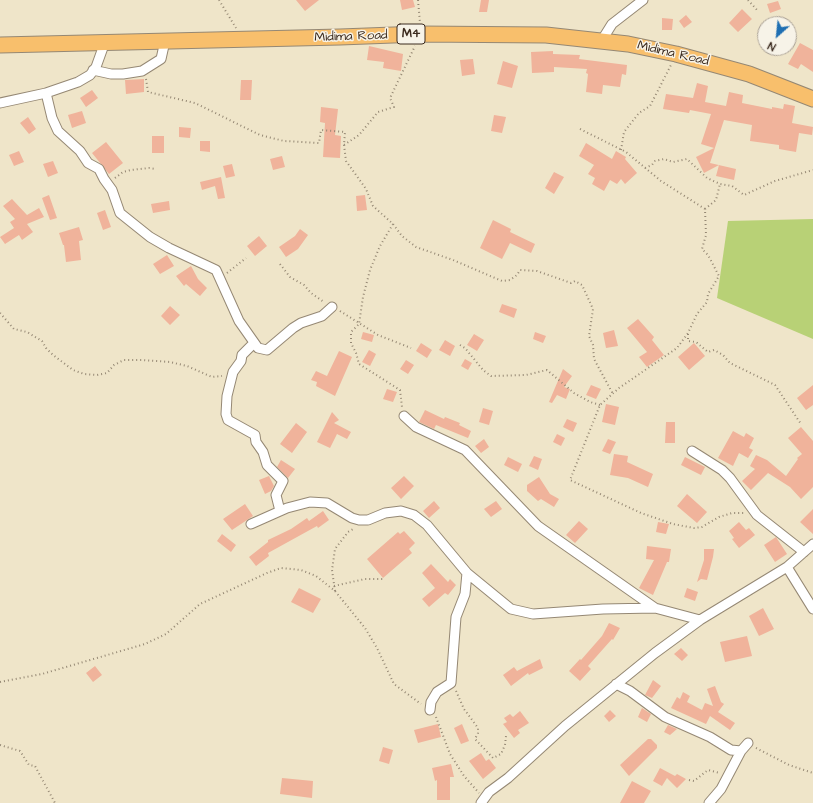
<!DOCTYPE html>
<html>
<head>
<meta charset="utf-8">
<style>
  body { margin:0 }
  #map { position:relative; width:813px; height:803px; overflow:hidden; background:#efe5c9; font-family:"Architects Daughter",sans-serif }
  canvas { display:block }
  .north { position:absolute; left:757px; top:16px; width:40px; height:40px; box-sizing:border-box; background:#f7f3e8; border:1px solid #aca397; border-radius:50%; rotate:207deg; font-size:11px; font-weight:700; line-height:16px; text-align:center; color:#3b2a1e }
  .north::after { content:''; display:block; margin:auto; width:14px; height:18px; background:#1f6fb2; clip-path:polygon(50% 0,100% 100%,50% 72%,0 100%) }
</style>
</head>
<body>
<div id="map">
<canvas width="813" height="803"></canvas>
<div class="north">N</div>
</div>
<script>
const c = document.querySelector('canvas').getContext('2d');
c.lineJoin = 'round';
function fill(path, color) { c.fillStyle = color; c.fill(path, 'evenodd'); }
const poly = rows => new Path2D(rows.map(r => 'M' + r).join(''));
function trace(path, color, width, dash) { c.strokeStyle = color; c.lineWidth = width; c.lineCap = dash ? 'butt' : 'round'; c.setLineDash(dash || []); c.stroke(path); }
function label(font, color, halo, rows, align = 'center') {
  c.font = font + ' "Architects Daughter",sans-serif'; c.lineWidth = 3; c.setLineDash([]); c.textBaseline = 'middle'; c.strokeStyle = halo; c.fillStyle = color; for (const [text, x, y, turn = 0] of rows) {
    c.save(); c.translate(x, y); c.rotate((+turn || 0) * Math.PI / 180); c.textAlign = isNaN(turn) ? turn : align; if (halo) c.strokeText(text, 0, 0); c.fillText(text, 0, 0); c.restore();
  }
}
fill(poly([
  [813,219,813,339,717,298,728,221]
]), '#b8d176');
fill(poly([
  [296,0,319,0,305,11],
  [400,0,413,0,415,7,402,10],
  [481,0,489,0,487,12,479,12],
  [778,1,781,9,770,13,767,4],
  [742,9,752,19,738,32,729,23],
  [686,15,692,22,684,28,679,21],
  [662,18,673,19,672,30,662,30],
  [800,43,813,50,813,72,801,64,798,69,788,64],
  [369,46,403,54,401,71,383,68,384,62,367,60],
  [553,51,553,54,580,55,579,59,627,65,626,75,622,74,620,87,603,85,602,94,586,92,588,74,586,73,587,69,554,67,554,72,532,73,531,52],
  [473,59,475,74,462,76,460,60],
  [503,61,518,66,512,88,497,84],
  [144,79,144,92,126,94,125,80],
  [241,80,252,80,251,100,240,100],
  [697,83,708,86,705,102,726,106,729,92,743,95,742,103,772,109,772,107,783,109,784,104,795,106,792,123,813,127,812,135,799,133,796,152,779,149,779,145,750,141,752,125,724,120,710,163,736,169,734,180,716,176,719,165,704,173,696,157,714,148,701,144,711,114,690,110,689,113,663,109,666,94,693,98],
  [92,90,98,98,86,107,80,98],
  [321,107,338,109,335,135,341,136,340,158,323,157,325,123,320,122],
  [82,111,86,123,72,128,68,115],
  [494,115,506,117,502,133,491,131],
  [28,117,36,129,29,134,20,123],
  [179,127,191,128,190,138,179,137],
  [152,136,164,136,164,153,152,153],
  [200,141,210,141,210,152,200,151],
  [106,142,123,163,109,174,92,153],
  [586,143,612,159,616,151,626,157,625,159,637,173,625,184,621,179,617,184,610,180,604,191,592,184,595,178,588,174,594,165,579,156],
  [19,151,24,162,14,166,9,155],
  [282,156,285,167,273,170,270,159],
  [53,161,58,173,48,177,43,164],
  [232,164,235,176,226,178,223,166],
  [554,172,564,177,554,194,545,188],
  [221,177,225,198,218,199,215,186,202,190,200,182],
  [49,195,57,218,50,220,42,198],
  [365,195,367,210,357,211,356,196],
  [12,199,27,215,39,208,44,217,27,224,33,232,22,240,19,235,5,244,0,237,14,228,10,222,15,219,3,206],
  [169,201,170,210,153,213,151,204],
  [105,210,111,227,103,230,97,213],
  [493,220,511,229,510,232,535,244,531,253,510,243,502,259,480,248],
  [79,227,83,240,79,241,81,260,66,262,64,245,63,245,59,233],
  [300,229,308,235,298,249,286,257,279,247,295,236],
  [259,236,267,246,255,256,247,246],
  [167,255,174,266,160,274,153,264],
  [191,266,198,279,207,288,200,296,186,284,184,286,176,276],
  [502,304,517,309,514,318,499,312],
  [170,306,180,315,170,325,161,316],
  [638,319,654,337,652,340,664,355,647,367,639,357,647,352,627,328],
  [614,330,618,346,606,348,603,333],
  [363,332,374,335,372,342,361,339],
  [535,332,546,336,543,343,533,339],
  [474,334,484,340,477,351,467,345],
  [445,340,455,346,450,356,439,350],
  [421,343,432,350,427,358,416,351],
  [694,343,705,356,689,370,678,357],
  [369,350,376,354,370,366,362,362],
  [339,351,352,357,335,396,316,386,317,382,311,380,316,371,327,376],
  [465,359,472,363,468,370,461,366],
  [406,360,414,365,408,374,400,369],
  [563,369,572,376,564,387,570,389,566,399,557,395,552,403,549,402],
  [591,385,601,389,596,399,586,395],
  [813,385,813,405,806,410,797,398],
  [387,389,397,392,393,402,383,399],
  [606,404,619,407,615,425,602,422],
  [483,408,493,411,489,425,479,422],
  [425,410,444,419,445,417,460,423,459,425,471,431,468,438,436,425,434,429,419,422],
  [332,412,339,420,334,423,351,432,347,439,337,434,330,448,317,442],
  [567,419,577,423,573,432,563,427],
  [666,422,675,422,675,443,665,443],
  [296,423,307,432,292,453,280,444],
  [801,427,813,441,813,487,801,499,790,487,768,473,751,490,742,481,755,469,750,466,756,455,767,460,786,476,798,459,797,458,802,454,788,438],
  [733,431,744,437,746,433,754,438,749,448,753,450,748,458,739,453,733,466,718,458],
  [557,434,565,438,561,446,553,442],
  [484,439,489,447,481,453,475,446],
  [608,439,616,442,610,454,602,451],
  [614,454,628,456,627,462,653,474,648,487,628,478,610,475],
  [534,456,542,459,538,470,529,466],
  [508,457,522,464,518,472,504,465],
  [685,457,705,467,701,475,681,465],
  [281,460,295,469,288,478,277,467],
  [269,476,274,486,271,491,265,494,259,480],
  [404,476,414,486,401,499,391,488],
  [539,477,550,494,559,499,554,507,541,499,538,501,527,491,527,485],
  [687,494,707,512,697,523,677,506],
  [434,501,440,508,429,518,423,511],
  [496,501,502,509,491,517,484,509],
  [245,504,253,516,232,530,223,519],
  [813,509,813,534,800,522],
  [323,511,329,520,318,528,317,526,268,553,269,556,256,566,249,557,268,542,268,540,291,529,307,518,309,521],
  [579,521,588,529,575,543,566,535],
  [658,522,669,524,666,534,656,532],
  [739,522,746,530,749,528,755,535,739,548,732,539,734,538,729,531],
  [404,531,415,543,409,549,412,553,383,578,367,559,398,532,400,534],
  [222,534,236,545,231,552,217,541],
  [776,537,787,554,775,562,764,545],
  [647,546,671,549,669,562,667,562,653,595,639,588,654,560,646,559],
  [704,549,714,549,713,557,707,580,701,579,697,582,704,560],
  [431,564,448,582,450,579,456,585,448,595,445,593,429,607,422,599,435,588,422,573],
  [299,588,321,599,313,613,291,602],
  [687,588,698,592,695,601,684,597],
  [763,608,774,629,759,636,749,616],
  [609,623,620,628,613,640,612,639,588,666,591,669,580,681,569,671,580,659,581,660,602,636],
  [747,636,752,656,725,662,720,642],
  [681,648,688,655,682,661,674,654],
  [540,659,543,668,529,675,528,673,511,686,503,675,514,667,517,671],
  [95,666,102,675,93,682,86,673],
  [653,680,661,686,652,698,645,695],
  [715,686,721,702,724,704,718,712,735,723,730,730,710,716,706,724,671,708,677,697,680,699,683,692,690,696,687,702,702,710,705,703,713,706,707,689],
  [642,708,651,714,647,722,638,717],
  [610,710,616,716,609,722,604,716],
  [520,711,529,723,518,730,520,733,514,738,503,724,507,722,504,718,510,714,513,717],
  [438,724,441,737,418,743,414,730],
  [462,724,469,741,461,744,454,728],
  [668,725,677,729,670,735,664,732],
  [648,739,651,739,657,745,657,748,629,776,620,765],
  [383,747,393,750,389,764,379,761],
  [481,753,486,761,489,759,496,768,483,779,469,761],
  [451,764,454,777,450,777,450,800,437,800,437,780,435,781,432,768],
  [660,768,675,776,677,774,686,779,677,788,667,778,662,786,653,781],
  [282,778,313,781,312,798,280,794],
  [632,781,651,791,644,803,620,803]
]), '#f0b39b');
const street = poly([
  [602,40,612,24,643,0],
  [93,70,111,74,123,74,142,71,161,59,165,41],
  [46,93,52,118,58,131,80,151,88,163,99,169,104,179,112,190,120,213,150,237,169,248,216,270,239,321,258,348,267,350,293,328,301,323,322,316,332,307],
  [0,103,46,93,78,82,90,75,96,67,105,42],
  [253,344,242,355,241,361,233,372,227,396,226,414,228,420,255,435,256,442,263,452,267,465,283,481,276,495,280,511],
  [404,416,416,427,465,450,538,526,655,608],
  [692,451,722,470,730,478,757,515,804,552],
  [251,524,287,508,310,502,327,503,352,518,359,520,368,520,385,513,401,511,414,515,427,525,467,573,511,609,533,614,603,609,655,608,700,620],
  [787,567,813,609],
  [616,684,630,691,665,717,710,737,731,750,741,751,748,743],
  [430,710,431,702,437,692,451,683,456,617,465,594,467,573],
  [481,803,489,792,508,778,565,726,655,653,700,620,787,567,813,544],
  [709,803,721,789,741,751]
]);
const primary = poly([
  [0,45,340,37,420,34,546,35,628,44,676,54,749,74,813,99]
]);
trace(street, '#958874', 11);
trace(primary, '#958874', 17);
trace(poly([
  [219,0,236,28],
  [418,0,420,23],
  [748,0,757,10],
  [146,79,148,92,195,103,260,135,284,141,319,143,321,130,345,132,344,145,359,135,378,112,394,107,390,98,415,46],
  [580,129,626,152,661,181,705,209,706,235,702,249,708,255,719,276,708,294,707,302,697,314,688,333,677,348,619,388,600,405,570,480,641,513,673,524,694,528,702,527,719,517,732,513,744,513],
  [344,145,346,161,366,189,373,206,393,224,402,236,416,247,453,260,502,281,510,280,517,275,520,270,537,271,571,283,575,281,582,285,593,309,589,336,593,345,594,359,613,394],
  [621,150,624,132,639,113,650,106,671,65],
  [645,168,652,165,655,161,664,159,673,162,687,159,707,178,720,184,732,186,744,195,775,181,813,170],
  [115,178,123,172,131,170,149,168,156,169],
  [705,209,716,200,720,184],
  [393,224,380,246,370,270,363,297,359,324,351,332,351,343,356,353,359,364,400,390,402,407],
  [280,264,290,277,304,285,311,293,324,302],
  [227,273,246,258],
  [340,311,378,335,411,348],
  [0,313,14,329,27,332,42,341,46,348,53,355,73,370,84,374,97,375,107,373,114,365,124,360,142,360,170,362,187,366,212,377,222,376],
  [688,334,688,341,696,342,708,352,714,350,723,355,730,363,775,385,801,424],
  [460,345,465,348,483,370,491,376,526,375,547,370,574,393,590,402,600,405],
  [334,586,365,579,383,579],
  [335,591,332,570,335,549,348,532,355,528],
  [0,682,42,674,145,644,166,634,200,604,267,573,281,568,301,570,316,576,335,591,365,628,377,648,394,684,421,704],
  [456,691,464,709,478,728,478,733,475,739,493,758,501,754,505,745,506,736],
  [436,717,450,754,464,776,479,793],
  [0,745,20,751,29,765,35,766,55,803],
  [756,748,789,765,813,773],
  [689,780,694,781,708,770,720,773]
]), '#958874', 2, [1, 3]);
trace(street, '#fff', 9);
trace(primary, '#f8bf6c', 15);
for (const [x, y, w] of [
  [411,34,28]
]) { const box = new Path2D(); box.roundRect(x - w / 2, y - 10, w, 20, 3); c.fillStyle = '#f7f3e8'; c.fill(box); trace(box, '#3b2a1e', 1); }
label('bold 12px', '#3b2a1e', null, [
  ["M4",411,34]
]);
label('13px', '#3b2a1e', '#f7f3e8', [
  ["Midima Road",351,37,-2],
  ["Midima Road",673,54,13]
]);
</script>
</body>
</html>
